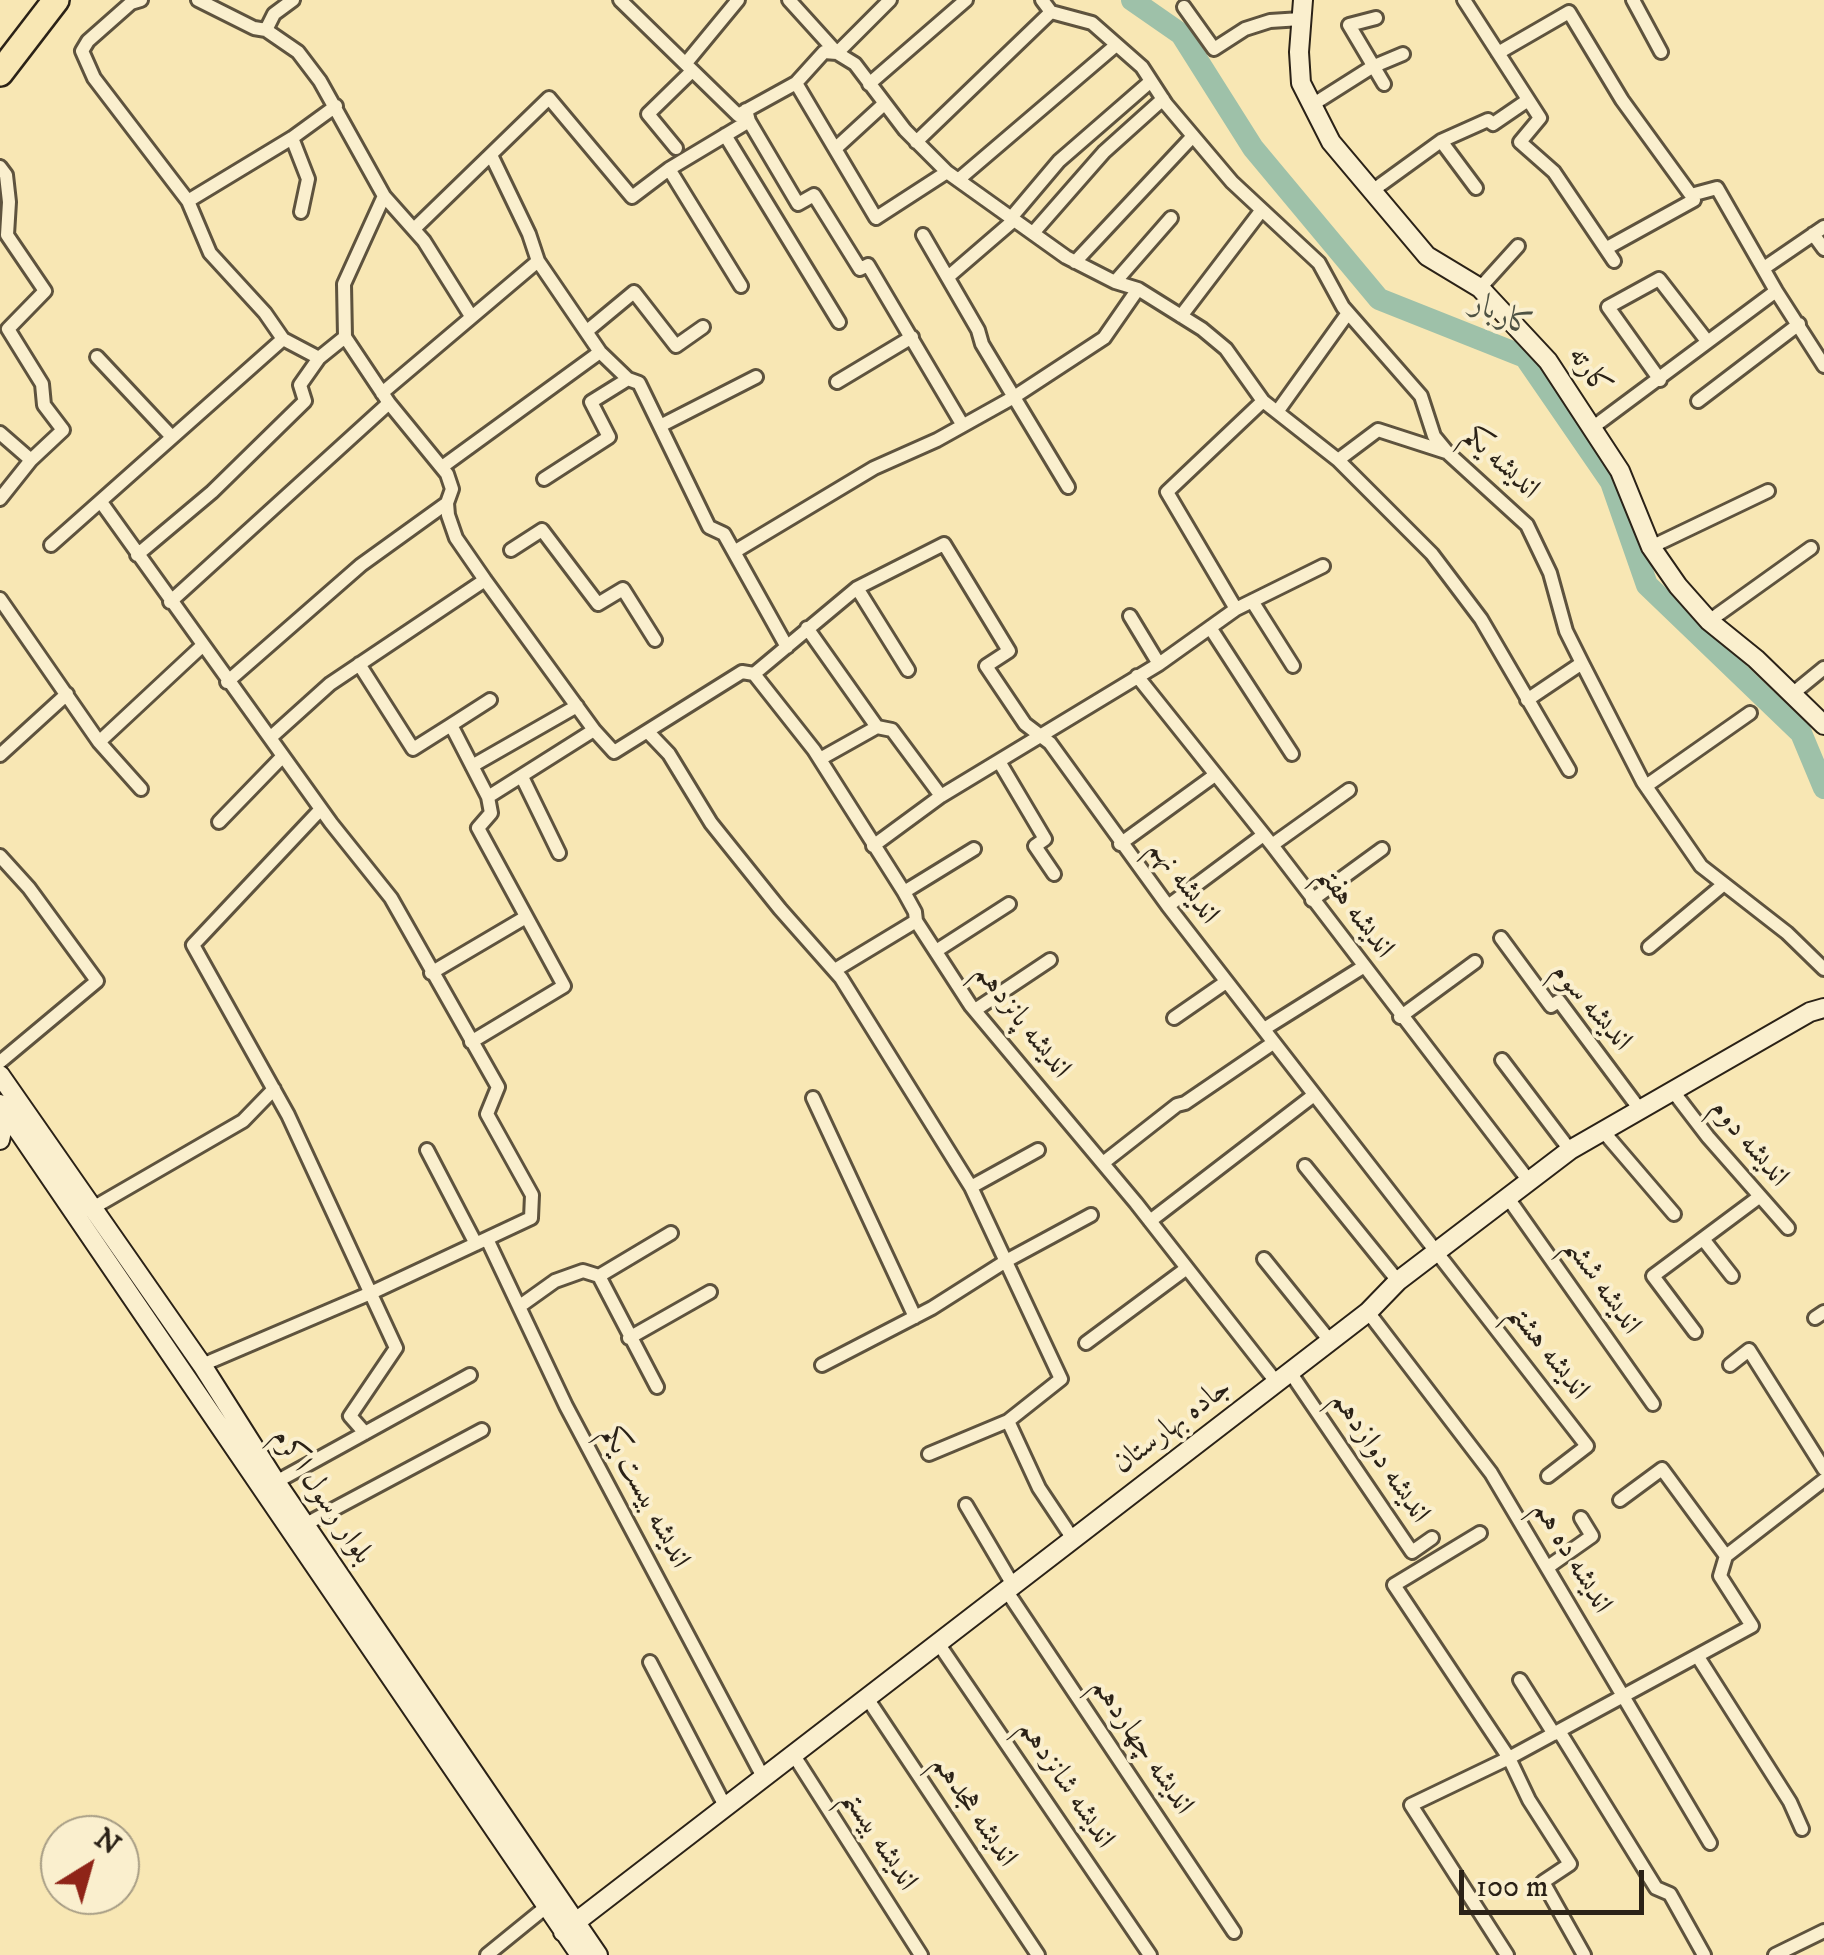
<!DOCTYPE html>
<html>
<head>
<meta charset="utf-8">
<style>
  body { margin:0 }
  #map { position:relative; width:1824px; height:1955px; overflow:hidden; background:#f8e7b4; font-family:"IM FELL DW Pica",serif }
  canvas { display:block }
  .north { position:absolute; left:40px; top:1815px; width:100px; height:100px; box-sizing:border-box; background:#faefce; border:2px solid #a79d85; border-radius:50%; rotate:37deg; font-size:28px; font-weight:700; line-height:40px; text-align:center; color:#2b2217 }
  .north::after { content:''; display:block; margin:auto; width:35px; height:45px; background:#8f2418; clip-path:polygon(50% 0,100% 100%,50% 72%,0 100%) }
  .scale { position:absolute; left:1459px; top:1870px; width:185px; height:45px; box-sizing:border-box; border:5px solid #2b2217; border-top:0; padding-left:12px; font-size:30px; line-height:35px; white-space:nowrap; color:#2b2217; -webkit-text-stroke:8px #faefce; paint-order:stroke }
</style>
</head>
<body>
<div id="map">
<canvas width="1824" height="1955"></canvas>
<div class="north">N</div>
<div class="scale">100 m</div>
</div>
<script>
const c = document.querySelector('canvas').getContext('2d');
c.lineJoin = 'round';
const poly = rows => new Path2D(rows.map(r => 'M' + r).join(''));
function trace(path, color, width, dash) { c.strokeStyle = color; c.lineWidth = width; c.lineCap = dash ? 'butt' : 'round'; c.setLineDash(dash || []); c.stroke(path); }
function label(font, color, halo, rows, align = 'center') {
  c.font = font + ' "IM FELL DW Pica",Amiri,serif'; c.lineWidth = 8; c.setLineDash([]); c.textBaseline = 'middle'; c.strokeStyle = halo; c.fillStyle = color; for (const [text, x, y, turn = 0] of rows) {
    c.save(); c.translate(x, y); c.rotate((+turn || 0) * Math.PI / 180); c.textAlign = isNaN(turn) ? turn : align; if (halo) c.strokeText(text, 0, 0); c.fillText(text, 0, 0); c.restore();
  }
}
trace(poly([
  [1132,0,1181,34,1253,148,1379,299,1525,357,1611,482,1647,585,1801,733,1824,788]
]), '#9ec1a9', 22);
const street = poly([
  [141,0,131,3,88,41,82,51,94,78,188,201,210,253,265,313,283,339],
  [198,0,254,28,266,30],
  [293,0,274,14,266,30,298,52,320,81,384,196,344,284,345,337,389,403,447,474,452,489,447,503,448,515,456,538,485,580,594,730,614,752,742,672,754,674],
  [620,0,738,115,796,83,824,52,837,53,855,64,905,130,947,172,1066,257,1115,282,1138,289,1202,329,1226,349,1263,401,1338,460,1378,430,1446,452],
  [789,0,837,53,890,0],
  [1042,0,1051,12,1092,23,1142,67,1166,104,1232,182,1319,263,1343,307,1421,396,1434,436,1448,453,1527,525,1550,573,1566,631,1582,663,1643,782,1701,866,1787,933,1824,969],
  [1464,0,1540,118,1520,142,1554,172,1614,261],
  [1633,0,1661,52],
  [1184,7,1214,49,1245,29,1270,21,1301,19],
  [1376,18,1349,25,1384,84],
  [1498,53,1569,12,1622,100,1691,195,1717,188,1776,291,1824,366],
  [686,63,738,0],
  [796,83,876,218,947,172],
  [869,84,966,0],
  [1312,105,1372,67,1403,54],
  [749,121,798,204,814,195,860,269,868,265,962,424],
  [725,135,839,322],
  [292,138,308,179,301,212],
  [1441,141,1476,188],
  [916,142,1051,12],
  [676,148,648,114,692,71],
  [836,148,884,104],
  [491,155,529,234,538,261,600,352,628,379,639,383,709,527,724,534,787,647],
  [0,167,6,175,9,202,7,235,45,291,8,329,42,384,44,405,63,430,31,460,0,499],
  [669,169,741,286],
  [958,180,1115,46],
  [1372,191,1441,141,1488,120,1493,124,1528,100],
  [384,196,424,241,471,316],
  [188,201,292,138,336,106],
  [1010,219,1059,161,1151,81],
  [415,228,549,98,632,197,669,169,749,121,746,110],
  [1033,233,1104,152,1163,99],
  [1813,234,1824,249],
  [923,235,978,330,982,344,1068,487],
  [1607,248,1694,200,1691,195],
  [1075,262,1193,136],
  [1764,268,1824,227],
  [948,277,1013,221],
  [1115,282,1171,218],
  [1480,288,1518,246],
  [1181,316,1261,211],
  [587,331,634,292,676,346,703,327],
  [97,357,172,437],
  [1660,380,1608,307,1659,279,1707,341],
  [837,382,912,337],
  [382,393,538,261],
  [1698,401,1799,324],
  [1277,412,1348,313],
  [660,426,756,377],
  [1592,428,1776,291],
  [0,433,31,460],
  [1338,460,1432,554,1481,619,1569,770],
  [442,467,600,352],
  [544,479,609,437,591,402,628,379],
  [101,502,331,823,391,898,498,1087,487,1114,532,1195,531,1218,373,1292,202,1365],
  [51,545,283,339,319,358,345,337],
  [1651,547,1768,491],
  [511,550,542,530,598,604,623,589,655,640],
  [734,552,874,468,937,440,1014,397,1104,338,1138,289],
  [137,555,212,492,305,401,300,385,319,358],
  [857,588,908,670],
  [0,599,99,742,141,789],
  [1252,601,1293,666],
  [170,602,389,403],
  [1236,609,1167,492,1263,401],
  [1130,616,1159,664],
  [1709,621,1811,548],
  [807,628,877,727,892,730,941,796],
  [1211,629,1292,754],
  [359,664,413,749,451,725,488,797],
  [754,674,857,588,944,544,1009,651,986,666,1025,724,1050,743,1168,906,1587,1446,1548,1476],
  [754,674,814,750,904,892,915,912,916,921,971,1006,1136,1203,1277,1383],
  [1137,676,1272,845,1529,1181],
  [227,682,361,565,447,503],
  [1791,695,1824,668],
  [1527,700,1582,663],
  [451,725,490,700],
  [648,732,669,754,711,823,780,909,841,978,971,1187,1061,1379,1008,1421,929,1454],
  [270,738,330,684,485,580],
  [99,742,202,646],
  [0,755,67,694],
  [820,759,877,727],
  [1000,763,1045,839,1035,846,1054,874],
  [472,766,577,706],
  [522,777,559,853],
  [1646,786,1750,713],
  [321,809,193,945,288,1115,396,1348,350,1416,365,1433],
  [219,822,283,756],
  [1120,844,1215,775],
  [1272,845,1349,790],
  [873,846,941,796,1159,664,1236,609,1323,566],
  [0,856,29,888,97,981,0,1062],
  [904,892,974,849],
  [1312,900,1382,849],
  [1168,906,1262,836],
  [1501,938,1551,1006,1559,1001,1641,1111],
  [1649,947,1724,884],
  [936,951,1009,904],
  [835,970,916,921],
  [431,973,526,917],
  [975,1010,1050,960],
  [1400,1017,1475,962],
  [1174,1018,1226,982],
  [1264,1029,1363,967],
  [471,1042,564,986,478,828,491,813,488,797,594,730],
  [1502,1060,1570,1150],
  [1672,1090,1708,1137,1788,1228],
  [813,1098,915,1317],
  [1602,1130,1674,1214],
  [427,1150,476,1244],
  [1103,1163,1177,1105,1185,1103,1273,1043],
  [1305,1166,1398,1281],
  [971,1187,1038,1150],
  [1508,1198,1653,1404],
  [91,1209,243,1121,274,1089],
  [1150,1221,1314,1095],
  [487,1239,566,1406,763,1777],
  [1703,1239,1732,1276],
  [1264,1259,1330,1341],
  [599,1276,657,1387],
  [520,1306,555,1281,583,1271,599,1276,671,1233],
  [1368,1312,1491,1473,1710,1843],
  [1815,1318,1824,1312],
  [1695,1332,1653,1276,1759,1197],
  [629,1338,710,1292],
  [1086,1343,1187,1268],
  [822,1365,932,1308,1006,1261,1091,1215],
  [1730,1365,1749,1350,1824,1469],
  [1290,1372,1412,1552,1432,1538],
  [1008,1421,1039,1488,1073,1539],
  [276,1482,470,1375],
  [1620,1500,1662,1469,1726,1556],
  [966,1505,1013,1585],
  [306,1524,482,1430],
  [1480,1533,1394,1585,1509,1758,1529,1800,1570,1864,1543,1882,1584,1955],
  [1548,1567,1592,1536,1581,1518],
  [1006,1590,1234,1932],
  [938,1643,1150,1955],
  [1698,1657,1790,1802,1802,1829],
  [650,1662,725,1806],
  [1520,1680,1554,1734],
  [867,1698,1038,1955],
  [1559,1731,1656,1888,1670,1894,1704,1955],
  [793,1754,921,1955],
  [487,1955,546,1907],
  [1507,1955,1411,1805,1509,1758,1752,1626,1720,1576,1726,1556,1824,1480],
  [1775,1955,1824,1931]
]);
const secondary = poly([
  [1303,0,1299,52,1301,83,1331,142,1427,256,1480,288,1548,361,1620,471,1651,547,1678,586,1709,621,1756,659,1824,725],
  [0,1075,202,1365,276,1482,598,1955],
  [0,1104,580,1955],
  [0,1140,6,1112],
  [563,1932,1368,1312,1398,1281,1570,1150,1810,1012,1824,1008]
]);
const highway = poly([
  [0,73,56,0]
]);
trace(street, '#5e533e', 18);
trace(secondary, '#2b2217', 22);
trace(highway, '#2b2217', 30);
trace(street, '#faefce', 12);
trace(secondary, '#faefce', 18);
trace(highway, '#f8e7b4', 25);
label('30px', '#2b2217', '#faefce', [
  ["کارته",1588,372,56],
  ["اندیشه یکم",1500,464,43],
  ["اندیشه نهم",1182,883,53],
  ["اندیشه هفتم",1354,913,53],
  ["اندیشه سوم",1590,1008,49],
  ["اندیشه پانزدهم",1021,1022,52],
  ["اندیشه دوم",1748,1144,50],
  ["اندیشه ششم",1601,1287,55],
  ["اندیشه هشتم",1547,1353,52],
  ["جاده بهارستان",1173,1427,-37],
  ["اندیشه دوازدهم",1379,1458,56],
  ["بلوار رسول اکرم",321,1497,56],
  ["اندیشه بیست یکم",644,1498,62],
  ["اندیشه ده هم",1571,1558,59],
  ["اندیشه چهاردهم",1141,1747,56],
  ["اندیشه شانزدهم",1065,1785,56],
  ["اندیشه هجدهم",973,1812,56],
  ["اندیشه بیستم",878,1841,57]
]);
label('italic 32px', '#4e5243', '#faefce', [
  ["کاربار",1502,317,26]
]);
</script>
</body>
</html>
